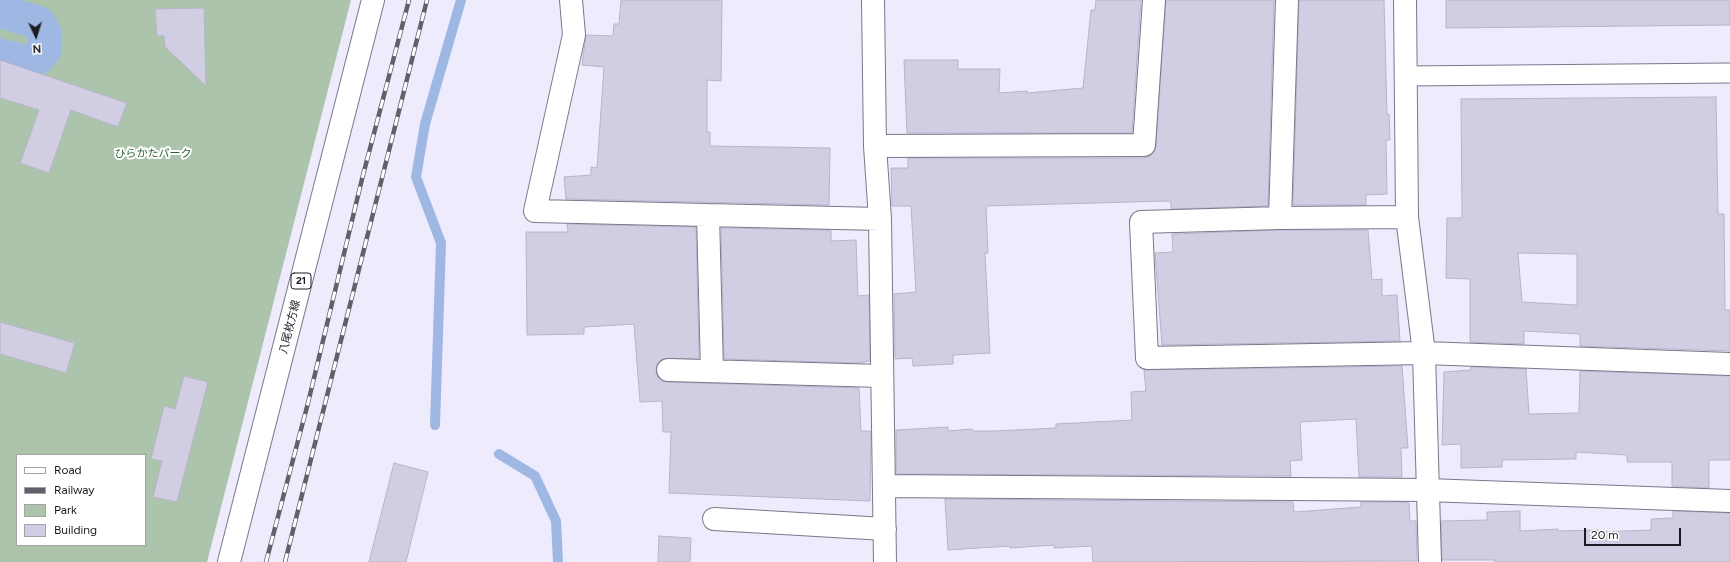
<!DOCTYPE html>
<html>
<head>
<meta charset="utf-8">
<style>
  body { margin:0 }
  #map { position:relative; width:1730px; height:562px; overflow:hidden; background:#eeebfd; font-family:Figtree,sans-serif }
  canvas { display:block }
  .legend { position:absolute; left:16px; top:454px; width:130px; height:92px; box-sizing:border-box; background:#fff; border:1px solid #a4a4a7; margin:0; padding:5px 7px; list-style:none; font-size:12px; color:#1c1b23 }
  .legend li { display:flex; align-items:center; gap:8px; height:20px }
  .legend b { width:20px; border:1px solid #a4a4a7 }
  .north { position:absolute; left:16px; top:16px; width:40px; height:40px; -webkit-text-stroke:3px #fff; paint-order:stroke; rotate:176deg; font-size:11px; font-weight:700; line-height:16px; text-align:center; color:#1c1b23 }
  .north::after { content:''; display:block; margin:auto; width:14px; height:18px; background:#1c1b23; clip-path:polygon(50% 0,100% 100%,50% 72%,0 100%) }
  .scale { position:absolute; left:1584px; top:528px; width:97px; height:18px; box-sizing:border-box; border:2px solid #1c1b23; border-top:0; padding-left:5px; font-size:12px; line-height:14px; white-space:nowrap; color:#1c1b23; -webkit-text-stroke:3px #fff; paint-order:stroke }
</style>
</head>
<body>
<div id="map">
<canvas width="1730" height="562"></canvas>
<ul class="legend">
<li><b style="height:5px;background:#fff"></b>Road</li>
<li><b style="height:5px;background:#605f6a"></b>Railway</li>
<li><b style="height:11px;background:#adc4ac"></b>Park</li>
<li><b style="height:11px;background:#d1cde3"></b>Building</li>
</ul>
<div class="north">N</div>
<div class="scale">20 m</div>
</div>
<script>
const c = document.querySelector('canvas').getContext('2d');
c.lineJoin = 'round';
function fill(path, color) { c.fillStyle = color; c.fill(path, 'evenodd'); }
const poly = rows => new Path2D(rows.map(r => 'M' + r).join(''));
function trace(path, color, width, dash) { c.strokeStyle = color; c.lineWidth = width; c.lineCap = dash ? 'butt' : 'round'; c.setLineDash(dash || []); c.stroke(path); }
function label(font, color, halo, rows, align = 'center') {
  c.font = font + ' Figtree,"Noto Sans JP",sans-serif'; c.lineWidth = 4; c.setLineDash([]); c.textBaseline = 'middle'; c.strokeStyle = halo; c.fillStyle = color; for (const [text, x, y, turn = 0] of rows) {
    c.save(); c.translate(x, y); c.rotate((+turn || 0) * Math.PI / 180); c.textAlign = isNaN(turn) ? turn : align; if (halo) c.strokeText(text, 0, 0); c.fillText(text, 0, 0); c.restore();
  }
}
fill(poly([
  [0,0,351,0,207,562,0,562],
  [17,455,145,455,145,545,17,545]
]), '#adc4ac');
trace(poly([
  [435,425,441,243,416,177,425,124,461,0],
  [499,454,535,476,556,521,558,562]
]), '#9fb8e3', 10);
trace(poly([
  [0,11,39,23,45,34,45,49,38,58,28,63,0,55]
]), '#9fb8e3', 34);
const building = poly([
  [621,0,722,0,721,81,707,80,707,132,710,132,710,146,830,148,829,205,566,199,564,177,591,175,591,167,597,168,604,67,582,65,586,35,613,36,614,24,619,24,621,0],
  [1096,0,1141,0,1132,133,907,133,904,60,958,60,958,69,1000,69,999,93,1027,91,1027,93,1083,88,1091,10,1095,10,1096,0],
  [1166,0,1274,0,1268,206,1171,209,1171,202,1167,201,986,206,988,253,985,253,990,353,953,355,953,364,913,366,912,358,895,359,894,294,916,292,911,206,892,206,891,168,908,168,908,158,1144,158,1150,156,1155,151,1156,146,1166,0],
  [1299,0,1384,0,1387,114,1389,114,1390,140,1386,140,1387,194,1366,195,1366,205,1293,205,1299,0],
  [1446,0,1730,0,1730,25,1446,28,1446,0],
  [204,8,206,86,165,47,164,36,157,36,155,9,204,8],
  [0,60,127,103,118,127,71,110,49,173,20,163,39,110,0,98,0,60],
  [1716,97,1718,214,1724,214,1725,310,1730,310,1730,351,1580,346,1580,334,1524,331,1524,344,1470,342,1470,279,1446,278,1447,218,1462,218,1461,99,1716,97],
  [1518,253,1577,254,1577,305,1522,302,1518,253],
  [567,224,696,227,699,358,662,359,657,364,656,370,657,376,662,381,668,382,859,388,861,431,871,431,870,501,669,493,671,432,663,432,662,401,640,402,634,324,584,327,584,334,527,335,526,232,568,232,567,224],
  [721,228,829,230,831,231,831,241,856,240,858,296,869,295,870,361,857,363,724,359,721,228],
  [1280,230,1368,230,1372,280,1382,279,1382,296,1397,295,1400,341,1162,345,1155,253,1173,252,1172,234,1280,230],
  [0,322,75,343,66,373,0,354,0,322],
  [1402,366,1408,448,1401,448,1402,477,1359,477,1356,419,1300,422,1302,460,1290,461,1291,476,896,474,896,430,948,427,948,431,972,429,973,431,995,431,1056,428,1056,424,1132,420,1131,392,1146,391,1144,370,1402,366],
  [1471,367,1526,369,1529,414,1579,413,1580,371,1730,376,1730,460,1709,460,1709,488,1672,486,1672,462,1627,462,1627,455,1576,452,1576,459,1502,460,1502,467,1461,468,1461,444,1442,445,1444,372,1471,370,1471,367],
  [184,376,208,382,177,502,153,497,162,461,151,459,164,406,175,409,184,376],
  [394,463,428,472,406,562,369,562,394,463],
  [945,499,1293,502,1294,512,1361,507,1361,502,1404,502,1409,503,1410,521,1416,521,1417,561,1093,562,1092,546,1054,548,1054,545,1010,548,1010,546,948,550,945,499],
  [1520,511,1520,531,1558,529,1558,531,1598,530,1598,532,1651,530,1651,519,1673,518,1673,511,1730,513,1730,562,1495,562,1495,560,1442,560,1441,521,1487,520,1487,512,1520,511],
  [659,536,691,538,690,562,658,562,659,536]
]);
fill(building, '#d1cde3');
trace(building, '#b7b4c9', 1);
const service = poly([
  [1406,76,1730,73]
]);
const minor = poly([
  [571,0,574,35,535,211,880,219],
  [873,0,875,146,880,219,885,562],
  [1405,0,1407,217,1424,353,1430,562],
  [875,146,1144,145,1154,0],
  [708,215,712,371],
  [1407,217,1280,218,1141,222,1147,358,1424,353,1730,364],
  [1280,218,1287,0],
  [668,370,882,376],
  [884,486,1427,490,1730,501],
  [714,519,885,529]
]);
const primary = poly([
  [229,562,373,0]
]);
trace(service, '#7a778a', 21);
trace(minor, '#7a778a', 24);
trace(primary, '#7a778a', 24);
trace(service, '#fff', 19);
trace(minor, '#fff', 22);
trace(primary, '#fff', 22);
const rail = poly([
  [266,562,308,403,362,179,409,0],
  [285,562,427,0]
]);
trace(rail, '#605f6a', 4.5);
trace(rail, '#fff', 3, [9]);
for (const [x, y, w] of [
  [301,281,20]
]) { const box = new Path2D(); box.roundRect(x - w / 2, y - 8, w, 16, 3); c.fillStyle = '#fff'; c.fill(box); trace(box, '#1c1b23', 1); }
label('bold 10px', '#1c1b23', null, [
  ["21",301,281]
]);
label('11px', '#2b602e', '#fff', [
  ["ひらかたパーク",153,154]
]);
label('11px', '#1c1b23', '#fff', [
  ["八尾枚方線",290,327,-76]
]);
</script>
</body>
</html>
